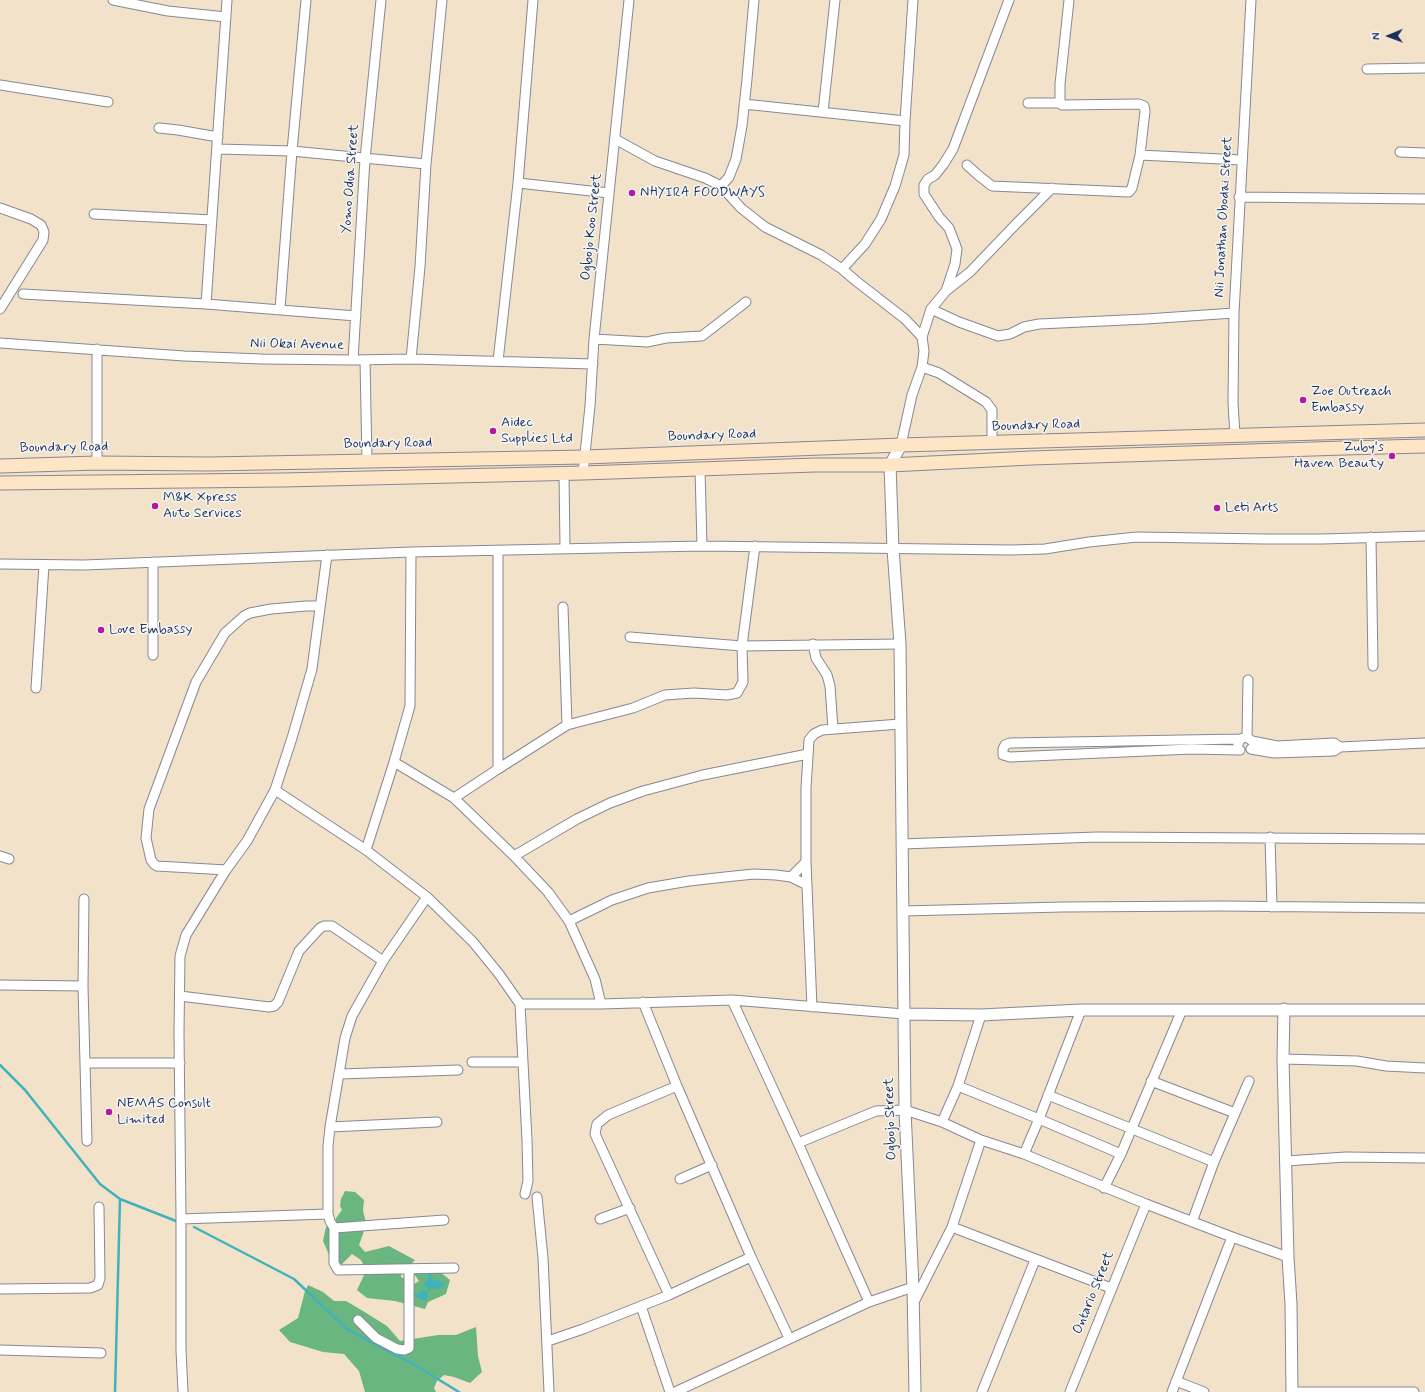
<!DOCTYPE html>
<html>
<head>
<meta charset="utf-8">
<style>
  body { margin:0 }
  #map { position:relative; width:1425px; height:1392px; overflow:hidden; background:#f2e2ca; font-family:Mynerve,sans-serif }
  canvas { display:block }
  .north { position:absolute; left:1369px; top:16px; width:40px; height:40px; -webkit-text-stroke:3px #f6f6f2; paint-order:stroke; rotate:269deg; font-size:11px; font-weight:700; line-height:16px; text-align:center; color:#1b2f5e }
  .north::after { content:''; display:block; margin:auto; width:14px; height:18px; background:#1b2f5e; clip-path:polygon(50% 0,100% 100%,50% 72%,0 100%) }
</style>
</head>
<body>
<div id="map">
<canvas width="1425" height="1392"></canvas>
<div class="north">N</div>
</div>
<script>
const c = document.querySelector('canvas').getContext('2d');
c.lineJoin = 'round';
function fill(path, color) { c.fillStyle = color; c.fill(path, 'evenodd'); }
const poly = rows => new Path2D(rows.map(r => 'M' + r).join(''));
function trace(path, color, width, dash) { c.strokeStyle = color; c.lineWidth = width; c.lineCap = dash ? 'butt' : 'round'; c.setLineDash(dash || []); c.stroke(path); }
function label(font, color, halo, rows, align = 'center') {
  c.font = font + ' Mynerve,sans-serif'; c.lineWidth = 3; c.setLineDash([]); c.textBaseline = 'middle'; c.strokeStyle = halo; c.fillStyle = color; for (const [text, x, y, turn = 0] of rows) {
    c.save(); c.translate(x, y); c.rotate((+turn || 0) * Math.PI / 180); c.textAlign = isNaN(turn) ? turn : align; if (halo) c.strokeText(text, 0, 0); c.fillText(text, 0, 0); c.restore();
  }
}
fill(poly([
  [345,1191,355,1192,364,1200,363,1211,366,1222,363,1234,359,1245,365,1252,389,1246,415,1260,410,1265,401,1270,401,1277,414,1284,419,1281,412,1271,440,1272,450,1280,446,1294,428,1302,425,1309,395,1301,367,1298,357,1290,365,1273,365,1268,361,1260,352,1254,340,1266,330,1257,323,1241,326,1227,333,1225,336,1218,342,1210,340,1206,341,1199],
  [308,1285,323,1292,334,1301,346,1301,363,1311,387,1326,400,1341,438,1335,456,1335,476,1327,478,1356,482,1372,470,1383,454,1377,444,1375,437,1381,434,1388,436,1392,365,1392,359,1371,344,1354,323,1352,290,1342,279,1330,298,1318,305,1291]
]), '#6ab680');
fill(poly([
  [430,1271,432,1273,431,1277,433,1281,437,1280,446,1284,439,1289,431,1288,429,1293,427,1287,423,1285,428,1279],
  [421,1289,426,1291,428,1294,428,1298,425,1301,416,1297,414,1298,412,1297,414,1294,421,1293]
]), '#42b2ba');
trace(poly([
  [0,1065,25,1090,100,1184,120,1199,176,1221],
  [194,1227,294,1279,348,1330,415,1365,459,1392],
  [115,1392,120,1199]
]), '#42b2ba', 2.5);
const minor = poly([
  [113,0,168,11,226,17],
  [1069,0,1060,84,1060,103,1062,105,1139,104,1144,106,1145,111,1140,155],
  [1367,69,1425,68],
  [0,85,108,102],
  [1028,103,1060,103],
  [744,104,905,121],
  [823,112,835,0],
  [159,128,178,130,218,137],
  [615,139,655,161,705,178,721,186,741,208,765,227,821,255,842,269,856,281,905,319,922,337],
  [218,149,292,151,426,164],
  [1400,152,1425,153],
  [967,165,978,175,992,186,1129,192,1132,188,1140,155,1241,160],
  [518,183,609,193],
  [721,186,729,177,736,159,742,126,747,79,754,0],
  [1239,197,1425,199],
  [0,208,31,219,41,225,44,232,43,240,0,309],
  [94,214,212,220],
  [842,269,865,244,881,219,895,186,904,155,905,121,913,0],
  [946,291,955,264,957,249,949,228,939,217,924,194,924,185,928,179,935,175,943,165,953,149,1009,0],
  [23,294,206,304,356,316],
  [206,304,227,0],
  [280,309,292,151,306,0],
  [931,309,959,322,998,336,1010,334,1024,327,1039,324,1146,319,1234,313],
  [594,339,647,342,666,338,702,336,746,302],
  [0,343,184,356,262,359,353,360,411,359,593,364],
  [411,359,420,267,426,164,442,0],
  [353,360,365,159,381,0],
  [365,360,367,461],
  [498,361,518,183,533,0],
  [922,367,939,373,986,402,992,410,992,443],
  [1235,435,1233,403,1234,313,1251,0],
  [901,445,912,395,922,367,924,351,922,337,931,309,946,291,970,272,1016,224,1052,188],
  [97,463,97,349],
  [700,469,702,546],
  [583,473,590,406,594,339,629,0],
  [564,474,565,548],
  [1371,537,1373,666],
  [153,562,153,655],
  [0,564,84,565,411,552,702,546,1011,550,1045,549,1089,542,1137,537,1266,539,1322,539,1425,536],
  [563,607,567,725],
  [630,637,742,646,900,644],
  [813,644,816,658,827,675,830,686,833,729],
  [36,688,44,565],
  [1247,737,1248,680],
  [1240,739,1010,743,1005,745,1003,749,1003,755,1010,757,1192,749,1240,750],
  [1238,744,1240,739,1247,737,1252,741,1277,746,1334,743,1340,747],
  [1251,749,1274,753,1334,751,1340,747,1425,743],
  [394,762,454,798,514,856,548,892,569,921,595,979,601,1004],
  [498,769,567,725,633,708,665,695,694,693,727,695,737,693,743,682,742,646,755,546],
  [275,790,366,850,427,897,473,942,499,974,520,1004,527,1140,528,1181,525,1194],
  [454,798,498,769,498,550],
  [1270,837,1272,907],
  [902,844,1097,837,1425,839],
  [366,850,394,762,410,706,411,552],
  [0,856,9,859],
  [514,856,577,819,610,803,643,791,703,775,808,754],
  [226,870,157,866,154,864,151,860,146,838,149,809,196,682,225,633,244,616,250,613,271,609,306,606,319,606],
  [791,877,806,862],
  [427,897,383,961,352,1016,345,1038,330,1127,328,1146,328,1214,330,1221,334,1228,444,1220],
  [84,899,83,986,87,1141],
  [903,911,1062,907,1221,906,1425,908],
  [569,921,612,900,648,888,689,881,725,877,754,874,776,875,791,877,807,885],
  [0,985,83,986],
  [180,996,269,1007,274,1006,278,1002,299,951,320,928,324,926,332,926,383,961],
  [732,1000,798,1143,869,1302],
  [643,1002,677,1086,751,1257,789,1338],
  [520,1004,601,1004,732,1000,904,1014],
  [812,1007,806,862,806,788,809,740,814,734,822,730,900,724],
  [1283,1059,1357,1061,1386,1066,1425,1068],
  [472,1062,523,1062],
  [85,1063,180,1063],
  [340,1074,458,1070],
  [1151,1081,1235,1113],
  [958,1086,1039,1119,1121,1154],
  [1048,1095,1214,1162],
  [942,1122,958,1086,981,1015],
  [330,1127,437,1122],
  [798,1143,876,1111,905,1110,942,1122,981,1140,1024,1154,1146,1204,1232,1237,1288,1257],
  [1024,1154,1039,1119,1081,1010],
  [1286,1161,1346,1157,1425,1158],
  [680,1179,712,1165],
  [1104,1188,1121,1154,1182,1010],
  [537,1197,543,1258,549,1392],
  [181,1219,328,1214],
  [600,1219,630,1208],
  [1192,1222,1214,1162,1249,1081],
  [952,1227,1111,1288],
  [334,1228,334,1263,338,1270,454,1268],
  [0,1289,90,1288,98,1285,100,1278,99,1207],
  [669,1295,595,1134,597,1124,608,1115,677,1086],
  [913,1304,952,1227,981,1140],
  [641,1306,670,1392],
  [358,1320,376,1338,397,1349,404,1350,409,1348,409,1269],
  [548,1341,583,1329,669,1295,751,1257],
  [0,1350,101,1353],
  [1176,1381,1204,1392],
  [183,1392,181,1350,181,1219,179,1033,180,956,186,935,226,870,247,841,275,790,292,738,312,669,327,555],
  [675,1392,869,1302,913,1287],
  [982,1392,1035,1260],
  [1070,1392,1146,1204],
  [1172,1392,1232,1237],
  [1292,1392,1414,1392]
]);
const tertiary = poly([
  [901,445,890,465,893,549,900,644,905,1110,913,1287,915,1392],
  [1284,1009,1283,1059,1288,1257,1291,1304,1292,1392],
  [904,1014,981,1015,1081,1010,1425,1010]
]);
const secondary = poly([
  [0,466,97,463,209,464,585,457,901,445,1425,430],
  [0,483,283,480,583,473,815,465,890,465,1031,458,1344,448,1425,446]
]);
trace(minor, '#868894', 11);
trace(tertiary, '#868894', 13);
trace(secondary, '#868894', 15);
trace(minor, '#fff', 9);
trace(tertiary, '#fff', 11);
trace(secondary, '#fde5c5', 13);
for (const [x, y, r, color] of [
  [632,193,4,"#b5179e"],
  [1303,400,4,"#b5179e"],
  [493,431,4,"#b5179e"],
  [1392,456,4,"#b5179e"],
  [155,506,4,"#b5179e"],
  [1217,508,4,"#b5179e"],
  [101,630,4,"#b5179e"],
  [109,1112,4,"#b5179e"]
]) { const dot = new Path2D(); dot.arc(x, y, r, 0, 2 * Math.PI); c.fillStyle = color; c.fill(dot); trace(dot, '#f6f6f2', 1.5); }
label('14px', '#1b2f5e', '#f6f6f2', [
  ["Yomo Odua Street",351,179,-86],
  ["Nii Jonathan Obodai Street",1224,217,-87],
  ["Ogbojo Koo Street",592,227,-84],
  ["Nii Okai Avenue",297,345,1],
  ["Boundary Road",1036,426,-2],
  ["Boundary Road",712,436,-2],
  ["Boundary Road",388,444,-1],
  ["Boundary Road",64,448,-1],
  ["Ogbojo Street",891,1119,-92],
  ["Ontario Street",1094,1293,-68]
]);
label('14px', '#1b2f5e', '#f6f6f2', [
  ["NHYIRA FOODWAYS",640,193],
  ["Zoe Outreach",1311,392],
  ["Embassy",1311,408],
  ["Aidec",501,423],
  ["Supplies Ltd",501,439],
  ["Zuby's",1384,448,"right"],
  ["Haven Beauty",1384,464,"right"],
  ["M&K Xpress",163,498],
  ["Auto Services",163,514],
  ["Leti Arts",1225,508],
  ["Love Embassy",109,630],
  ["NEMAS Consult",117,1104],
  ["Limited",117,1120]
], 'left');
</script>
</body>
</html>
